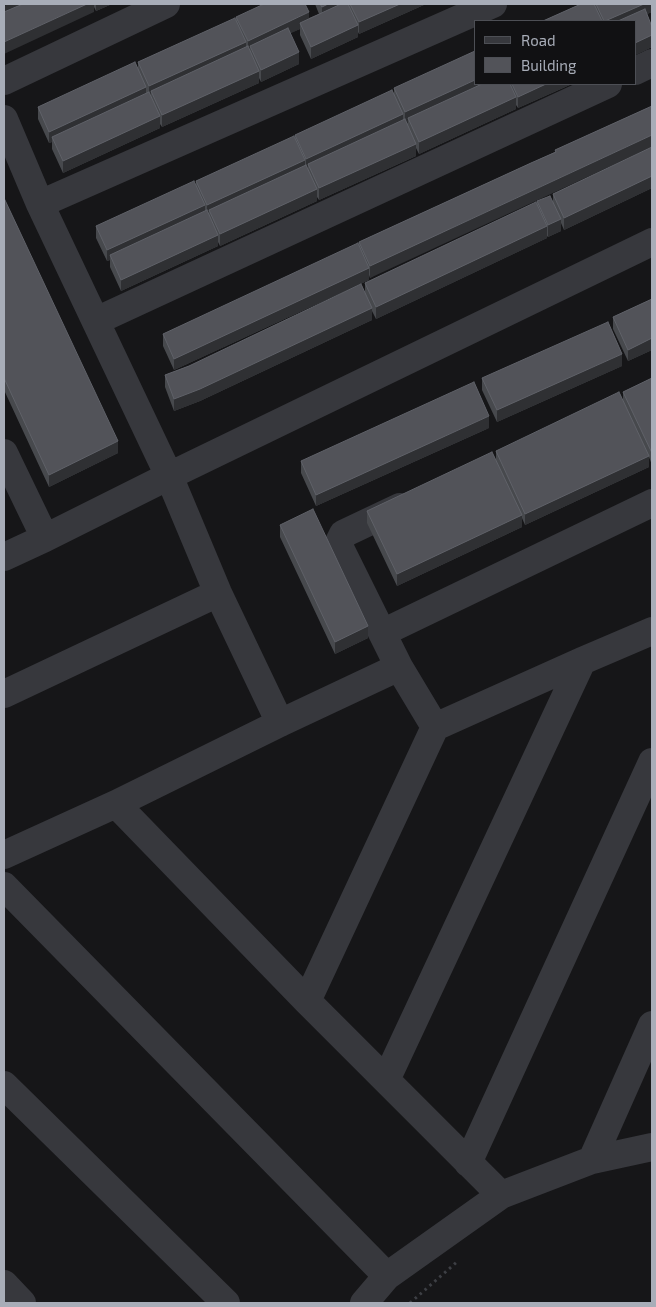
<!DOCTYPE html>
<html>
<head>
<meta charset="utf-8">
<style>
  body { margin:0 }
  #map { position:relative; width:656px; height:1307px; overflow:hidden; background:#161618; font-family:"Exo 2",sans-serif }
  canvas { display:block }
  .frame { position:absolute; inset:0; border:5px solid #a8adb8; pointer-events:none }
  .legend { position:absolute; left:474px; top:20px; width:162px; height:65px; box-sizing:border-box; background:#111113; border:1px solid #4d4f55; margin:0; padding:6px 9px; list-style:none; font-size:15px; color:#a8adb8 }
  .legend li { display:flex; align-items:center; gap:10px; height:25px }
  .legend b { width:25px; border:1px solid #4d4f55 }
</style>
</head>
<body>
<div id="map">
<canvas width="656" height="1307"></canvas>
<div class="frame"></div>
<ul class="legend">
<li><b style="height:6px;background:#37383d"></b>Road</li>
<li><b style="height:14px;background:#525359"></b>Building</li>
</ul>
</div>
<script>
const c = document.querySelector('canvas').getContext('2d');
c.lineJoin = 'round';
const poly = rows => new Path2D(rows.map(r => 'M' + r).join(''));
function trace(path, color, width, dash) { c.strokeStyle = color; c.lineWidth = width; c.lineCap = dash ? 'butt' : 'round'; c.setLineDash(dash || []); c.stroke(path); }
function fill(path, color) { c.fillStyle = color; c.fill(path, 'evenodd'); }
trace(poly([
  [410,1303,458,1261]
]), '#3d3f44', 3, [2.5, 4]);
trace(poly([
  [635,71,652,63],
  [4,81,166,4],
  [4,119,40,204,169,476,218,593,280,723],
  [40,204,493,4],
  [96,321,608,84],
  [4,453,45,538],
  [400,507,343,534,339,542,341,550,399,667,435,727],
  [4,557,45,538,169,476,652,242],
  [382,633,652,503],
  [4,694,218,593],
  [116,804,280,723,399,667],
  [4,855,116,804,307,1001,501,1195,592,1160,652,1147],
  [4,886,387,1276],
  [307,1001,435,727,582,661,652,631],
  [386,1080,582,661],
  [4,1085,226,1303],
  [592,1160,652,1025],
  [468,1163,652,762],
  [4,1284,22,1303],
  [364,1303,387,1276,501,1195]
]), '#37383d', 28);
fill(poly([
  [4,4,112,4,96,11,94,7,94,12],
  [315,4,426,4,359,34,358,32,358,37,311,59,300,35,300,29,290,33,299,64,261,82,259,78,259,83,162,127,160,124,160,128,63,173,52,149,52,142,49,143,38,119,38,107,138,68,138,62,236,20,236,17,309,18,319,14],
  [581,4,652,4,652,12,647,14,652,27,652,47,635,55,635,21,543,21],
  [475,84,572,84,518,108,516,105,516,109,419,154,416,148,416,156,319,200,317,197,317,201,220,246,218,242,218,246,121,291,110,267,110,260,107,261,96,238,96,226,196,187,196,181,295,139,295,135,394,94,394,88],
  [652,106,370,278,369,275,369,280,174,370,163,346,163,334,359,246,359,242,555,152,555,150],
  [652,147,652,188,564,230,561,223,561,231,548,237,547,236,547,238,376,319,372,311,372,320,200,401,174,411,165,387,165,375,189,366,365,292,365,283,537,204,537,201,553,202,553,194],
  [4,198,118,453,49,487,4,390],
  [652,299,652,350,628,361,613,329,613,317],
  [622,366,497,422,482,390,482,378],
  [652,378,652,465,649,457,649,467,525,525,522,518,522,527,397,586,367,523,367,511,496,461,496,451,623,400,623,392],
  [489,428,316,506,301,473,301,461],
  [280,525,368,638,335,654,280,537]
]), '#47494d');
fill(poly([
  [8,4,34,4,4,18,4,6],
  [87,4,94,4,94,12,4,54,4,42],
  [96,4,112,4,96,11],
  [328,4,345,4,322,19,322,7],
  [400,4,426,4,359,34,359,22],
  [644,4,652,4,652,12,631,21,605,21],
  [309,12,309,24,300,23,300,29,252,51,250,46,250,52,248,53,248,41],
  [358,25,358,37,311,59,311,47],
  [652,35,652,47,635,55,635,43],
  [246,42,246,54,151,91,151,98,149,98,149,86],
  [299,52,299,64,261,82,261,70],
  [259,71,259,83,162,127,162,115],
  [475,80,475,84,493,84,408,118,408,123,405,124,405,112],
  [546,84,572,84,518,108,518,97],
  [146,87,146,99,52,137,52,142,49,143,49,132],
  [516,97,516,109,419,154,419,142],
  [403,114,403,126,308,164,308,170,306,171,306,159],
  [160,116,160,128,63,173,63,161],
  [652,135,652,147,370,278,370,266],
  [416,144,416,156,319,200,319,188],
  [305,160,305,172,209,210,209,216,207,217,207,205],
  [652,176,652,188,564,230,564,218],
  [317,189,317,201,220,246,220,234],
  [205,205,205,217,110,255,110,260,107,261,107,250],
  [561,219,561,231,548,237,548,225],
  [547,226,547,238,376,319,376,307],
  [218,235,218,246,121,291,121,280],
  [369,268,369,280,174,370,174,359],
  [372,308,372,320,200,401,174,411,174,399],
  [652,338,652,350,628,361,628,350],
  [622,354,622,366,497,422,497,410],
  [489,416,489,428,316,506,316,495],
  [118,441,118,453,49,487,49,475],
  [649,456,649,467,525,525,525,514],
  [5,492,5,504,4,505,4,493],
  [522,515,522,527,397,586,397,574],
  [368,626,368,638,335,654,335,642]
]), '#2f3033');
const building = poly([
  [23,4,87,4,4,42,4,12,23,4],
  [264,4,305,4,309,12,248,41,236,17,264,4],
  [320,4,328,4,322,7,320,4],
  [341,4,348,4,358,25,311,47,300,23,341,4],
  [350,4,400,4,359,22,350,4],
  [581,4,594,4,602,21,543,21,581,4],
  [596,4,644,4,605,21,604,21,596,4],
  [645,9,652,27,652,35,635,43,635,21,618,21,645,9],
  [235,18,246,42,149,86,138,62,235,18],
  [288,28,299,52,261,70,250,46,288,28],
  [248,46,259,71,162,115,151,91,248,46],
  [475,51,475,80,405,112,394,88,475,51],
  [135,62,146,87,49,132,38,107,135,62],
  [482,84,510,84,516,97,419,142,408,118,482,84],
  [512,84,546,84,518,97,512,84],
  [392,90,403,114,306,159,295,135,392,90],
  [149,92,160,116,63,161,52,137,149,92],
  [652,106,652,135,370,266,359,242,531,163,556,152,555,150,652,106],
  [405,119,416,144,319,188,308,164,405,119],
  [294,136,305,160,207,205,196,181,294,136],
  [652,147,652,176,564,218,553,194,652,147],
  [306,165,317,189,220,234,209,210,306,165],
  [194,181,205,205,107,250,96,226,194,181],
  [550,196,561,219,548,225,537,201,550,196],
  [4,198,118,441,49,475,4,378,4,198],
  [536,202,547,226,376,307,365,283,536,202],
  [207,210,218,235,121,280,110,255,207,210],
  [358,243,369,268,174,359,163,334,358,243],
  [361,284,372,308,200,389,174,399,165,375,189,366,361,284],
  [652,299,652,338,628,350,613,317,652,299],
  [608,322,622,354,497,410,482,378,608,322],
  [652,378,652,453,623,392,652,378],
  [474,382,489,416,316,495,301,461,474,382],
  [619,392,649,456,525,514,496,451,619,392],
  [492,452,522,515,397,574,367,511,492,452],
  [313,509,368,626,335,642,280,525,313,509]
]);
fill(building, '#525359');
trace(building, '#5f6168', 1);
</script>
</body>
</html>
